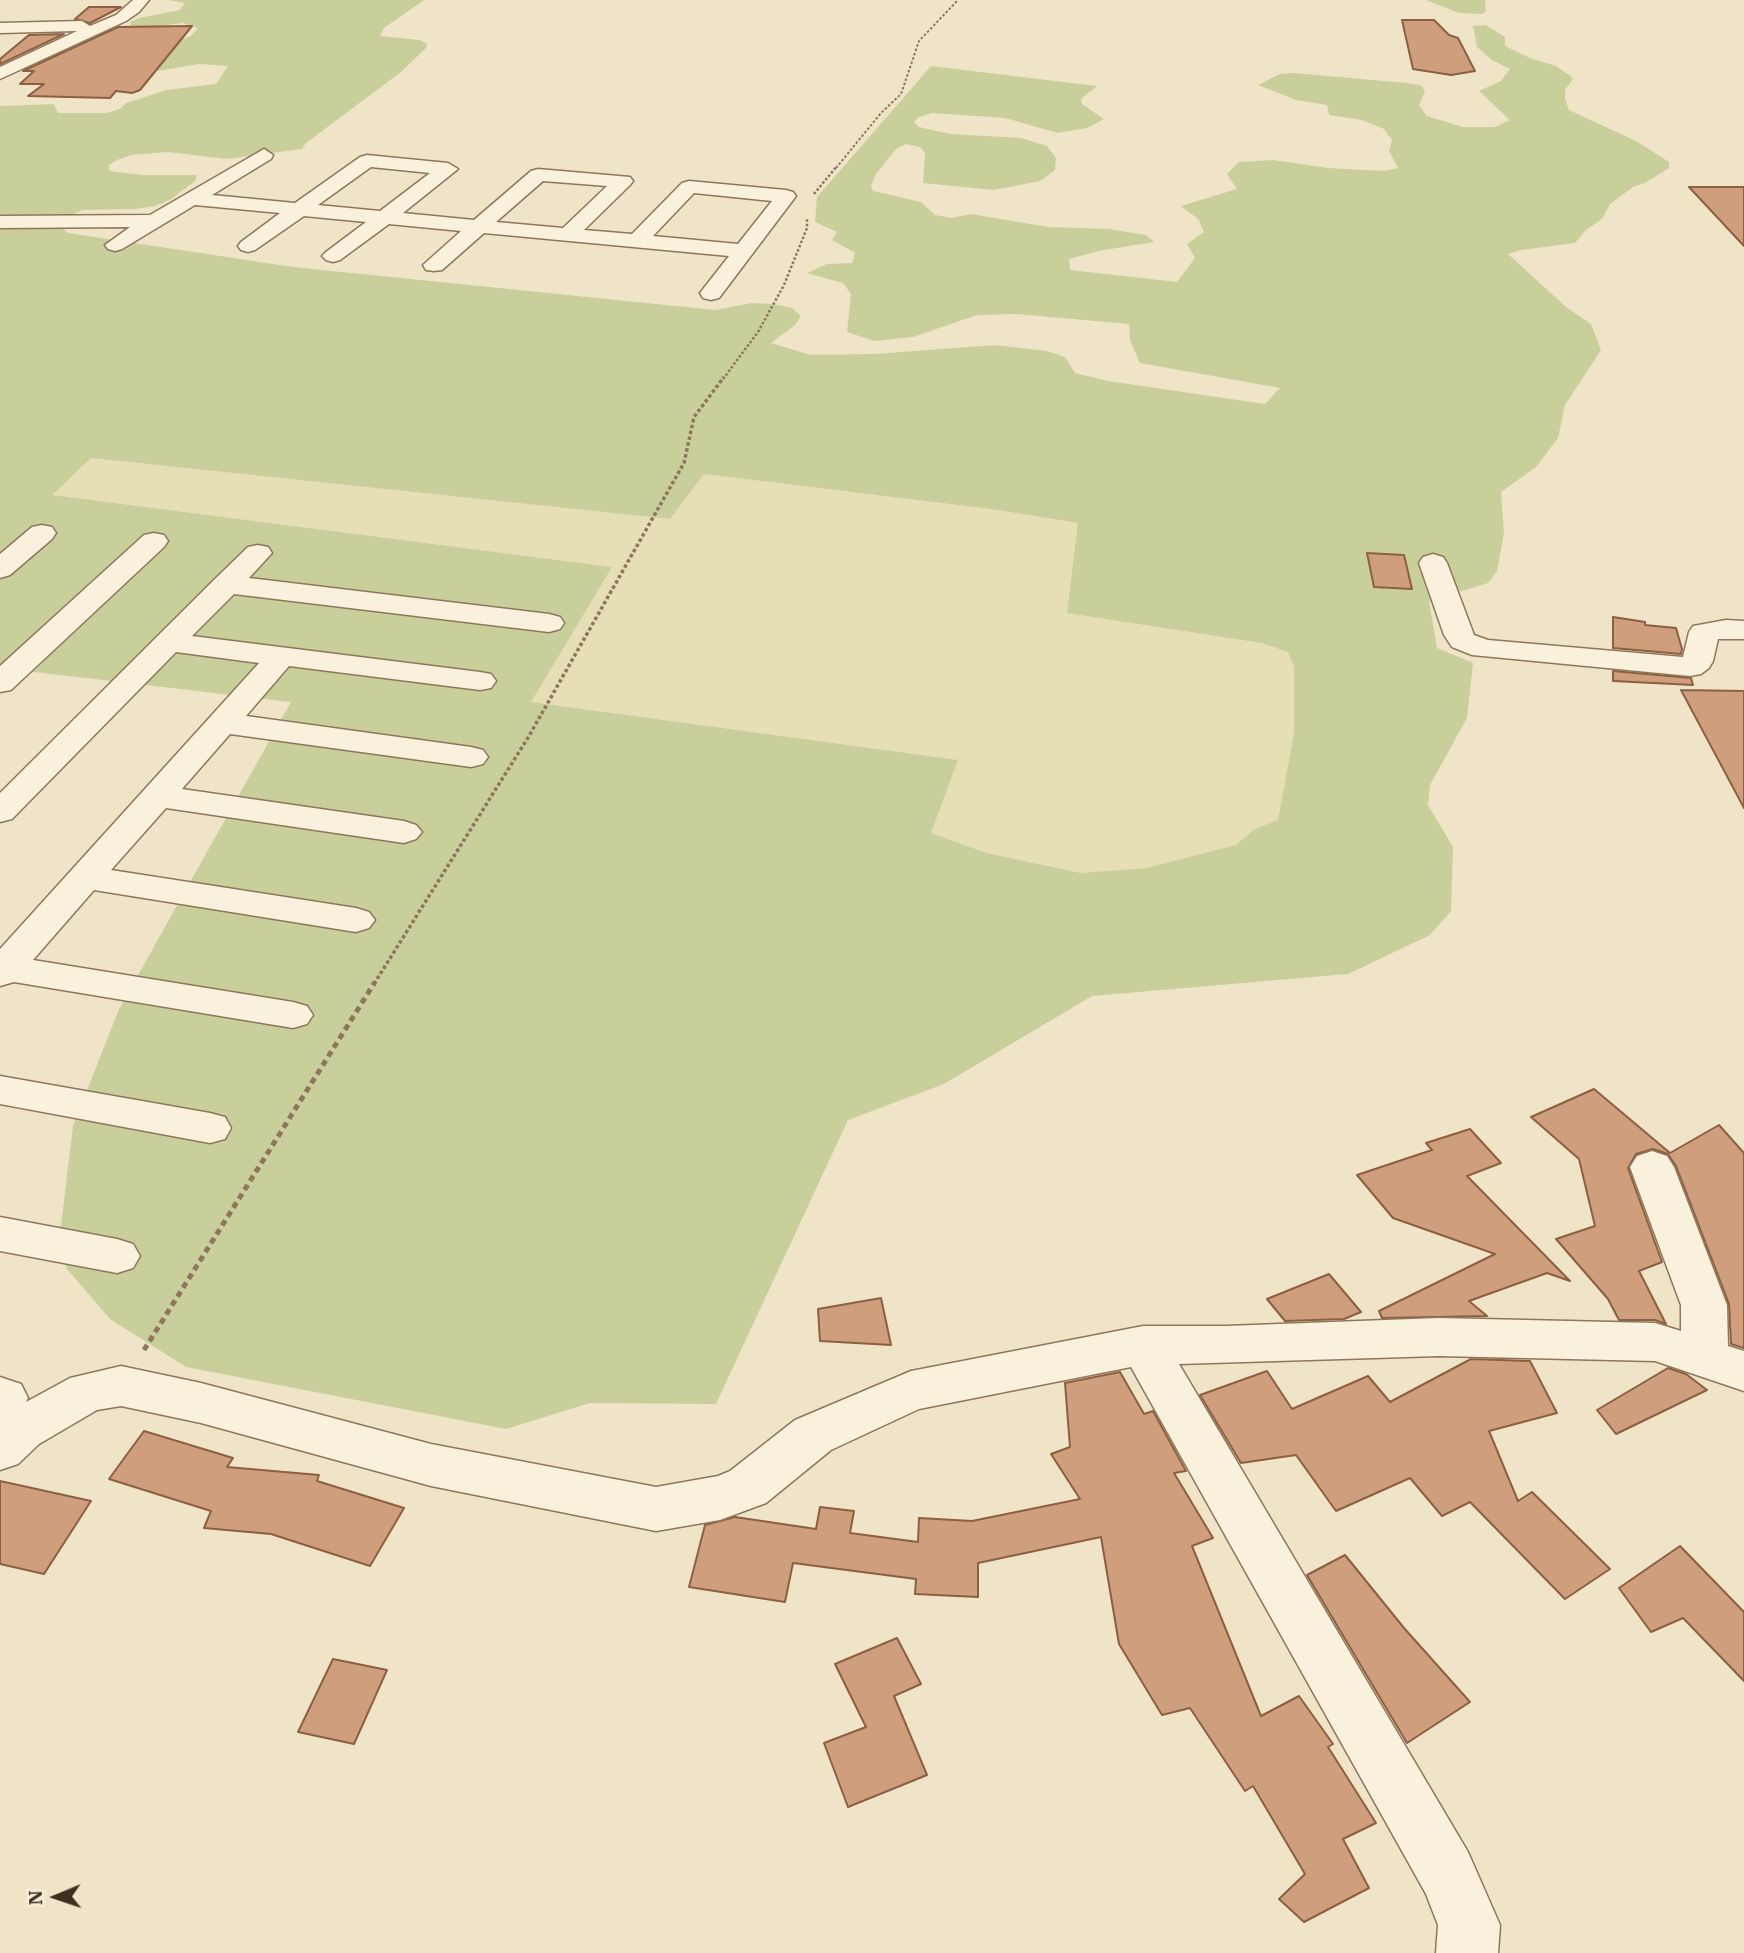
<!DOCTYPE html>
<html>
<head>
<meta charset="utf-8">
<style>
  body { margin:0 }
  #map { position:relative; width:1744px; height:1953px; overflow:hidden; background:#f0e4c8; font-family:"IBM Plex Serif",serif }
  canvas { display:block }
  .north { position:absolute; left:21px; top:1862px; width:70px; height:70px; -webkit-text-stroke:5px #f7eed8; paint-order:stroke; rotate:268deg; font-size:19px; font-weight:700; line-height:28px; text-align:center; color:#3d2e20 }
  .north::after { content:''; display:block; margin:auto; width:24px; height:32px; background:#3d2e20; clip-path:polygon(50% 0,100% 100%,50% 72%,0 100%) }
</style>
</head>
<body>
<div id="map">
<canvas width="1744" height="1953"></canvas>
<div class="north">N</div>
</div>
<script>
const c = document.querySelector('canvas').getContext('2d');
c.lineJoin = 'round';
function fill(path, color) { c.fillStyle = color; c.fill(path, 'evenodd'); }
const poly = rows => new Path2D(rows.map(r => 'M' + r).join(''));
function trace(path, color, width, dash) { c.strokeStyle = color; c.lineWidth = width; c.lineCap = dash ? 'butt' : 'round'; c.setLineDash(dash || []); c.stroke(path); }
fill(poly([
  [90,458,670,519,704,474,991,509,1079,523,1262,643,1288,652,1294,667,1294,733,1278,820,1253,830,1236,845,1146,868,1081,873,987,853,931,833,958,760,530,702,612,567,51,495]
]), '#e6deb5');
fill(poly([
  [168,0,424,0,384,28,380,36,420,40,427,44,426,48,401,72,306,143,302,149,227,159,168,152,132,155,117,160,109,165,109,171,142,175,197,175,195,181,170,200,155,206,135,209,82,210,62,220,62,228,68,233,293,267,715,310,752,303,773,304,792,308,801,316,795,325,771,343,811,355,874,354,995,345,1047,351,1065,357,1075,373,1108,381,1265,404,1280,388,1140,363,1130,340,1129,324,1017,314,977,315,913,337,874,341,847,332,851,294,843,283,807,273,827,264,852,263,855,253,832,240,837,232,815,222,817,197,931,66,1097,86,1081,99,1082,104,1104,119,1087,128,1058,133,1005,118,932,113,919,117,914,122,919,127,950,134,1021,138,1047,146,1056,158,1055,170,1040,181,994,190,923,183,925,153,920,147,906,144,896,149,876,174,871,186,873,191,921,202,935,215,952,218,971,214,1048,227,1109,229,1146,235,1154,242,1098,251,1069,259,1070,270,1177,282,1195,258,1187,244,1204,232,1198,219,1181,206,1237,189,1227,174,1239,162,1273,160,1328,168,1383,171,1398,168,1389,151,1392,140,1384,129,1362,120,1329,115,1327,105,1296,100,1258,85,1280,74,1294,73,1407,83,1422,86,1425,91,1419,105,1427,116,1463,127,1495,127,1510,120,1479,91,1501,81,1510,69,1492,60,1477,47,1473,26,1486,25,1505,37,1505,46,1530,58,1556,66,1569,75,1573,79,1565,90,1565,99,1569,110,1636,141,1669,162,1669,168,1645,183,1633,187,1610,204,1602,219,1586,230,1575,243,1521,250,1508,254,1566,307,1591,324,1601,350,1565,405,1558,438,1536,467,1501,492,1504,533,1497,571,1488,583,1429,601,1437,648,1473,663,1467,718,1430,785,1428,805,1453,847,1451,911,1430,935,1348,974,1092,996,944,1084,848,1120,716,1404,590,1403,506,1429,186,1367,110,1319,67,1269,59,1242,73,1126,119,1009,291,702,0,668,0,106,54,104,58,113,106,113,120,109,126,103,167,90,216,84,228,66,199,64,152,72,88,68,42,60,60,50,101,53,152,51,191,36,198,28,183,23,137,29,131,26,130,22,139,18,180,10,185,3],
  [91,458,670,519,704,474,991,509,1078,523,1067,613,1262,643,1288,652,1294,667,1294,733,1278,820,1253,830,1236,845,1146,868,1081,873,987,853,931,833,958,760,531,702,612,567,52,495],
  [1426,0,1485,0,1486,11,1483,14,1459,13]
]), '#c9cf9b');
const building = poly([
  [89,7,121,7,90,23,75,19,89,7],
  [1402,20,1434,20,1449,35,1458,38,1475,71,1451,75,1413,69,1402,20],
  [192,26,140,90,132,93,116,91,110,98,28,96,44,84,20,84,34,71,23,71,118,27,192,26],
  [64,34,0,64,0,59,29,35,64,34],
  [1689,187,1744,187,1744,246,1689,187],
  [1367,553,1404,555,1412,589,1374,587,1367,553],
  [1613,617,1645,622,1645,625,1676,628,1682,649,1681,654,1613,648,1613,617],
  [1613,671,1691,678,1693,685,1613,681,1613,671],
  [1681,690,1744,691,1744,808,1681,690],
  [1594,1089,1670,1153,1719,1125,1744,1153,1744,1348,1731,1344,1729,1304,1676,1166,1668,1154,1653,1149,1636,1154,1628,1168,1662,1262,1639,1271,1666,1324,1655,1320,1619,1320,1608,1299,1556,1239,1595,1226,1579,1159,1531,1117,1594,1089],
  [1470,1129,1501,1163,1467,1176,1570,1281,1547,1273,1469,1301,1487,1316,1382,1318,1379,1311,1495,1254,1393,1218,1357,1175,1432,1150,1426,1143,1470,1129],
  [1329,1274,1361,1312,1344,1319,1285,1321,1267,1299,1329,1274],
  [881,1298,891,1345,820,1341,818,1309,881,1298],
  [1471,1359,1530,1361,1557,1413,1489,1431,1518,1501,1532,1492,1610,1569,1565,1599,1470,1502,1442,1516,1410,1478,1336,1511,1296,1455,1241,1463,1200,1395,1267,1371,1292,1409,1368,1376,1390,1402,1471,1359],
  [1668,1368,1686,1374,1707,1390,1616,1434,1597,1410,1668,1368],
  [1120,1372,1144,1414,1153,1411,1186,1471,1174,1473,1213,1538,1192,1546,1261,1716,1299,1696,1333,1744,1328,1747,1376,1823,1343,1839,1369,1888,1304,1922,1279,1899,1305,1874,1253,1786,1245,1791,1190,1708,1162,1715,1119,1644,1101,1537,978,1563,978,1597,915,1594,916,1579,793,1563,785,1602,689,1587,705,1525,735,1517,816,1529,820,1507,854,1511,850,1533,918,1542,919,1518,972,1521,1080,1499,1051,1454,1070,1447,1065,1383,1120,1372],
  [144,1431,233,1458,227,1467,319,1475,317,1481,404,1508,370,1566,271,1534,204,1528,211,1511,109,1479,144,1431],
  [0,1481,91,1501,44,1574,0,1564,0,1481],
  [1680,1546,1744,1612,1744,1681,1683,1618,1651,1632,1619,1588,1680,1546],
  [1345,1555,1404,1628,1470,1702,1407,1743,1307,1575,1345,1555],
  [897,1638,921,1684,894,1696,927,1775,848,1807,824,1743,866,1727,835,1664,897,1638],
  [333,1659,387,1670,354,1744,298,1732,333,1659]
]);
fill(building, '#cf9f7d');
trace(building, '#8d5f41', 2);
const minor = poly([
  [133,0,149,0,139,12,126,21,0,79,0,67,77,31,0,33,0,23,82,21,90,26,116,15,133,0],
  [264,149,273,155,271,159,212,195,295,203,360,157,367,155,448,163,458,169,403,213,474,220,531,171,538,169,630,177,633,181,630,185,584,230,632,234,682,183,689,181,786,190,793,192,796,196,719,298,711,300,703,298,700,293,729,256,484,233,442,270,434,271,426,270,423,265,461,231,389,224,340,260,333,262,326,260,322,256,326,252,366,222,304,216,255,250,248,252,241,250,238,246,241,242,280,213,195,205,122,249,115,251,108,249,105,245,130,227,0,228,0,216,150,215,264,149],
  [371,167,430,173,380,211,318,205,371,167],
  [543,181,607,186,563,228,496,222,543,181],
  [694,193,772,201,738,244,653,236,694,193],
  [42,525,52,527,56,533,52,539,10,575,0,578,0,554,32,527,42,525],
  [154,533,164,535,168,541,164,547,11,690,0,692,0,666,144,535,154,533],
  [258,545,268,547,272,553,249,578,549,614,560,617,564,623,560,629,549,632,234,594,192,636,480,672,491,674,496,681,491,688,480,690,289,666,246,716,471,747,483,750,488,757,483,764,471,767,230,734,182,789,404,821,416,825,422,832,416,839,404,843,166,808,111,870,356,908,369,912,375,920,369,928,356,932,94,890,33,960,293,1002,307,1006,313,1015,307,1024,293,1028,14,982,0,986,0,949,259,663,176,652,12,819,0,822,0,793,216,578,248,547,258,545],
  [1433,554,1443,557,1447,563,1474,635,1488,640,1683,657,1689,632,1693,626,1726,620,1744,621,1744,639,1718,639,1713,661,1709,668,1701,674,1690,676,1472,655,1452,647,1444,635,1419,563,1423,557,1433,554],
  [0,1076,210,1113,225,1117,231,1128,225,1139,210,1143,0,1104,0,1076],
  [1652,1151,1667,1156,1674,1167,1727,1305,1728,1346,1744,1351,1744,1391,1655,1361,1439,1356,1179,1364,1468,1852,1500,1925,1498,1953,1436,1953,1438,1925,1426,1894,1131,1367,919,1409,831,1450,766,1503,720,1520,656,1531,431,1486,201,1423,121,1406,97,1410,39,1444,18,1464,0,1470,0,1377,21,1384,28,1398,26,1402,70,1378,121,1366,201,1383,431,1444,656,1487,718,1476,730,1471,795,1420,911,1371,1143,1326,1226,1326,1439,1318,1655,1323,1681,1331,1681,1305,1630,1167,1637,1156,1652,1151],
  [0,1217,117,1239,133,1244,140,1256,133,1268,117,1273,0,1251,0,1217]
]);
trace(minor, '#8d765c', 3);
trace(poly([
  [836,168,881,113,901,94,919,41,958,0]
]), '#8d765c', 2, [2.5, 2]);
trace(poly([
  [814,194,837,166],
  [723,379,758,332,784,285,807,228,807,218]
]), '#8d765c', 2.5, [2.5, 2]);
trace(poly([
  [374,984,529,736,684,463,694,417,724,377]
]), '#8d765c', 3.5, [3.5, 2.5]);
trace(poly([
  [144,1350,375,982]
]), '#8d765c', 5, [6, 4.5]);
fill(minor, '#faf1dc');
</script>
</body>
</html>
